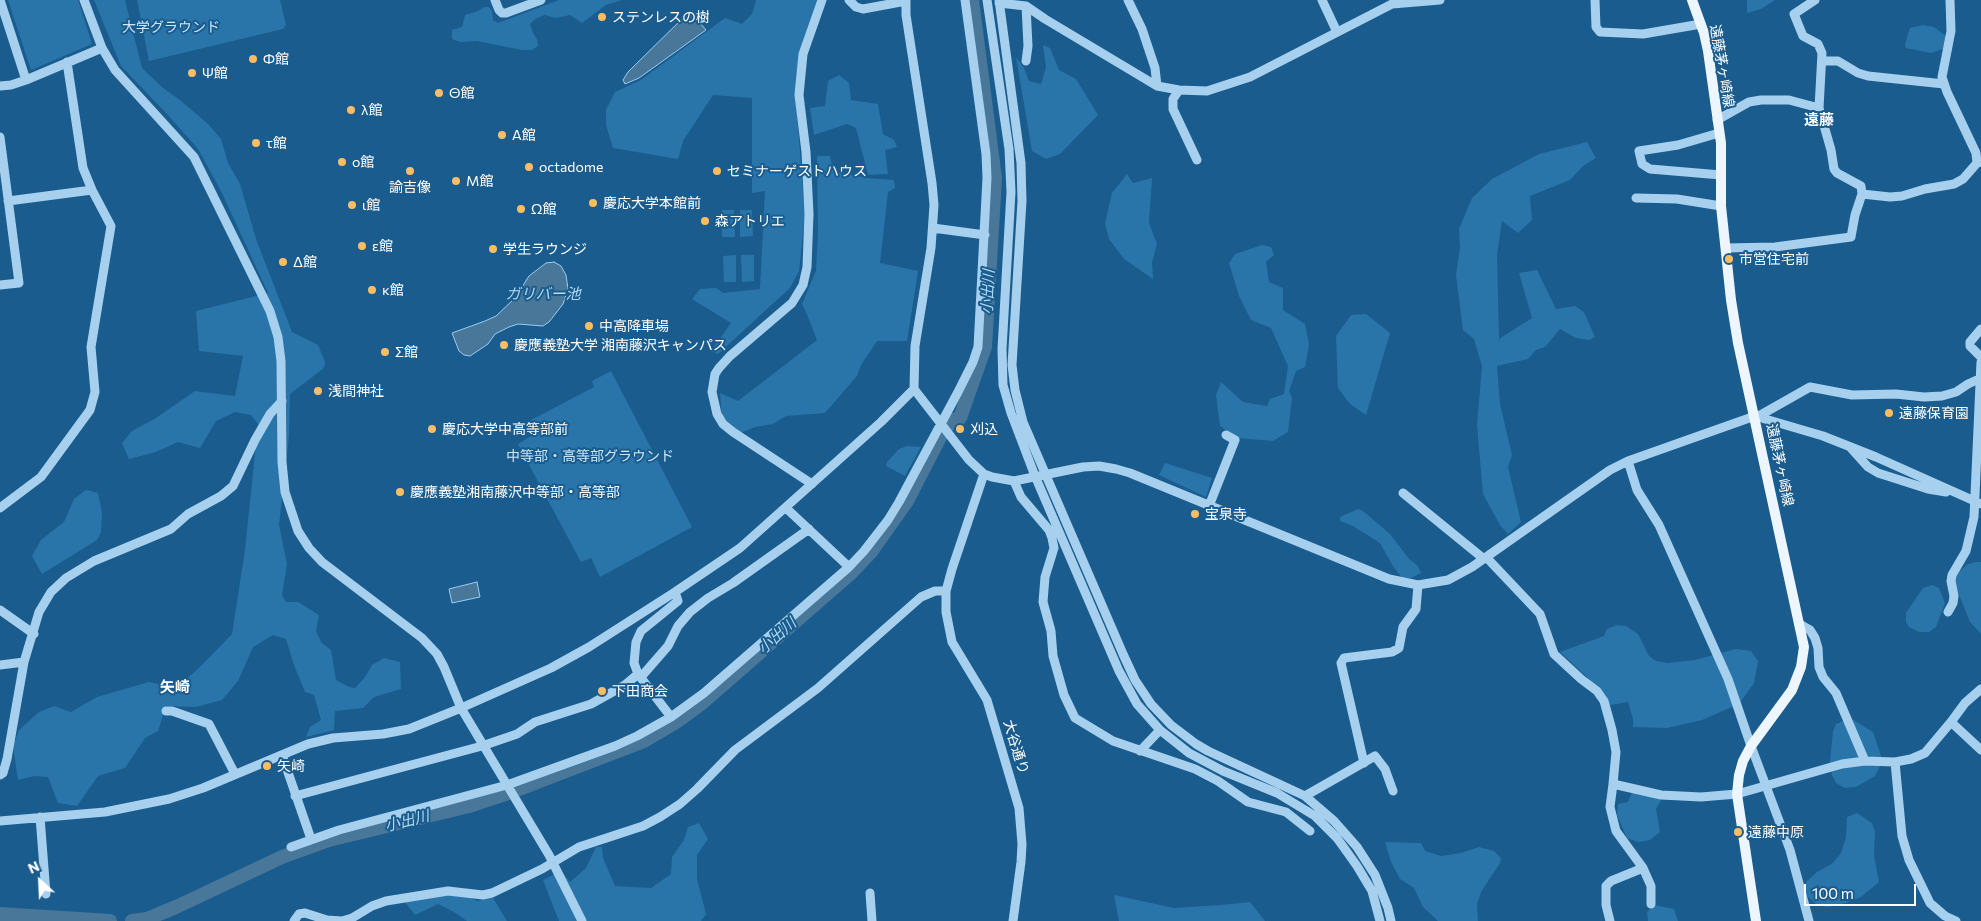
<!DOCTYPE html>
<html>
<head>
<meta charset="utf-8">
<style>
  body { margin:0 }
  #map { position:relative; width:1981px; height:921px; overflow:hidden; background:#1a5c8e; font-family:Commissioner,sans-serif }
  canvas { display:block }
  .north { position:absolute; left:15px; top:856px; width:50px; height:50px; -webkit-text-stroke:4px #1a5c8e; paint-order:stroke; rotate:335deg; font-size:14px; font-weight:700; line-height:20px; text-align:center; color:#fff }
  .north::after { content:''; display:block; margin:auto; width:18px; height:22px; background:#fff; clip-path:polygon(50% 0,100% 100%,50% 72%,0 100%) }
  .scale { position:absolute; left:1804px; top:884px; width:112px; height:22px; box-sizing:border-box; border:2px solid #fff; border-top:0; padding-left:6px; font-size:15px; line-height:18px; white-space:nowrap; color:#fff; -webkit-text-stroke:4px #1a5c8e; paint-order:stroke }
</style>
</head>
<body>
<div id="map">
<canvas width="1981" height="921"></canvas>
<div class="north">N</div>
<div class="scale">100 m</div>
</div>
<script>
const c = document.querySelector('canvas').getContext('2d');
c.lineJoin = 'round';
function fill(path, color) { c.fillStyle = color; c.fill(path, 'evenodd'); }
const poly = rows => new Path2D(rows.map(r => 'M' + r).join(''));
function trace(path, color, width, dash) { c.strokeStyle = color; c.lineWidth = width; c.lineCap = dash ? 'butt' : 'round'; c.setLineDash(dash || []); c.stroke(path); }
function label(font, color, halo, rows, align = 'center') {
  c.font = font + ' Commissioner,"Noto Sans JP",sans-serif'; c.lineWidth = 4; c.setLineDash([]); c.textBaseline = 'middle'; c.strokeStyle = halo; c.fillStyle = color; for (const [text, x, y, turn = 0] of rows) {
    c.save(); c.translate(x, y); c.rotate((+turn || 0) * Math.PI / 180); c.textAlign = isNaN(turn) ? turn : align; if (halo) c.strokeText(text, 0, 0); c.fillText(text, 0, 0); c.restore();
  }
}
fill(poly([
  [8,0,78,0,92,44,31,70],
  [94,0,125,0,142,68,163,88,180,100,208,124,221,139,228,163,240,184,256,239,292,332,318,345,325,362,324,368,290,394,289,436,279,525,287,564,282,595,286,602,298,602,319,615,316,631,321,642,331,650,336,680,349,687,355,688,365,677,372,665,384,658,400,662,401,689,374,697,363,708,335,711,334,730,306,737,310,727,321,720,314,695,305,692,294,665,286,639,273,635,253,647,238,681,222,700,196,707,166,706,158,731,145,738,125,768,98,776,77,806,58,803,48,777,34,776,18,780,13,746,19,730,39,712,54,706,71,712,97,697,149,682,176,688,199,668,232,634,245,550,258,424,251,415,235,412,216,421,200,448,178,442,156,452,129,459,122,443,132,431,156,418,195,391,235,396,243,356,199,351,196,311,268,293,221,191,198,149,168,115,121,66],
  [137,0,280,0,286,25,283,29,149,61],
  [559,0,622,0,606,5,582,23,570,15,555,18,545,15,535,19,530,24,533,33,537,39,538,46,532,50,522,50,477,41,460,42,452,39,452,30,462,27,465,15,478,11,484,7,489,7,492,11,493,20,498,23],
  [756,0,817,0,799,52,796,102,805,215,799,271,790,288,718,354,711,351,731,323,692,299,700,289,716,288,723,293,760,289,765,191,752,193,752,98,713,95,683,141,678,159,613,148,606,125,606,110,615,92,641,80,725,18,742,24,752,14],
  [1747,0,1775,0,1761,9,1747,13],
  [1923,25,1934,27,1947,37,1943,49,1931,53,1906,48,1905,46,1907,37,1910,28],
  [1043,45,1050,48,1059,70,1076,79,1098,115,1060,154,1046,159,1032,151,1016,57,1024,68,1029,81,1041,84,1046,67],
  [839,75,849,83,851,100,878,104,883,134,894,140,897,147,885,150,888,174,868,175,856,128,847,124,814,135,810,108,825,106,828,81],
  [1587,142,1596,158,1583,166,1570,180,1530,196,1532,220,1518,233,1502,221,1497,255,1499,339,1532,318,1519,273,1537,270,1556,309,1575,306,1584,312,1595,337,1589,340,1576,338,1560,329,1545,347,1536,350,1528,359,1497,366,1500,404,1512,455,1508,467,1521,522,1508,534,1500,525,1483,494,1477,425,1482,366,1474,339,1463,330,1456,275,1460,248,1459,229,1472,198,1492,179,1539,154],
  [817,156,830,156,833,171,866,178,894,180,895,188,888,192,880,263,918,271,907,341,877,341,861,365,857,376,825,413,786,416,773,424,755,427,740,433,722,417,720,393,738,401,817,340,806,312,802,304,816,271,818,230],
  [1127,174,1133,183,1152,178,1149,223,1157,244,1152,262,1153,279,1124,259,1109,239,1105,223,1112,193],
  [722,210,734,210,735,237,722,237],
  [740,210,752,210,753,236,740,237],
  [1262,245,1271,247,1274,255,1266,262,1269,282,1283,288,1283,310,1305,324,1309,344,1305,367,1296,371,1289,391,1292,398,1288,432,1273,441,1237,438,1220,426,1216,395,1221,382,1243,402,1267,406,1270,399,1284,394,1288,366,1271,328,1251,320,1239,296,1229,263,1235,254],
  [736,255,736,282,724,282,723,256],
  [741,255,754,255,754,281,742,282],
  [1366,314,1390,333,1366,415,1350,404,1338,388,1336,336,1351,315],
  [611,371,692,527,600,577,591,558,581,562,518,444,531,436,528,427,531,420,594,387,592,381],
  [907,446,921,447,905,476,886,466,887,462,899,449],
  [1165,463,1212,478,1206,497,1159,475],
  [86,490,98,493,102,512,101,532,97,540,42,574,32,556,41,540,64,522,74,499],
  [1358,509,1363,511,1390,534,1409,559,1418,566,1421,573,1411,578,1402,578,1393,566,1380,543,1353,526,1340,521,1340,517],
  [1976,562,1981,562,1981,634,1970,622,1953,580,1956,574,1968,564],
  [1932,585,1939,588,1945,603,1936,627,1929,632,1919,632,1909,627,1906,622,1906,613,1923,588],
  [1617,625,1626,626,1638,634,1649,656,1656,661,1668,663,1695,660,1736,649,1751,651,1758,661,1754,683,1739,704,1702,720,1667,728,1633,727,1633,719,1628,702,1610,705,1606,695,1560,652,1604,636,1607,629],
  [1850,718,1873,732,1881,756,1880,766,1875,776,1856,787,1845,788,1836,783,1832,775,1830,762,1833,731,1836,724],
  [1632,792,1661,800,1656,809,1660,832,1650,840,1638,842,1627,838,1617,815,1618,804,1628,802],
  [1857,813,1872,823,1875,832,1874,856,1879,882,1861,897,1846,903,1827,907,1816,904,1808,897,1805,890,1806,882,1817,872,1833,863,1841,853,1846,837,1847,817],
  [699,823,708,839,697,855,697,879,706,914,701,921,559,921,543,880,561,871,570,882,586,868,596,847,602,847,603,858,615,886,651,888,671,874,672,857,684,840,688,827],
  [1385,842,1421,843,1425,851,1441,856,1461,853,1479,847,1494,851,1501,858,1500,863,1481,892,1477,904,1478,921,1438,921,1423,907,1414,888,1400,879,1391,862],
  [435,895,465,895,477,901,493,898,507,921,467,921,454,912,438,904,415,915,405,902],
  [1114,895,1174,908,1221,905,1250,902,1265,921,1119,921],
  [1654,905,1674,909,1678,921,1648,921,1647,912]
]), '#2975aa');
const water = poly([
  [690,11,706,30,639,78,625,84,623,80,628,72,690,11],
  [554,262,561,266,566,275,568,289,563,304,549,322,543,326,518,324,509,327,495,334,488,344,470,356,464,355,459,351,452,333,485,321,496,316,515,298,529,276,546,263,554,262],
  [477,582,480,597,452,603,449,589,477,582]
]);
fill(water, '#48779a');
trace(water, '#99cdf0', 1);
trace(poly([
  [0,914,110,921],
  [132,921,147,919,176,907,282,857,329,840,469,806,514,791,644,741,676,722,702,703,851,573,871,552,907,501,941,435,951,421,960,418,985,347,995,178,972,0]
]), '#48779a', 14);
trace(poly([
  [0,0,26,80],
  [84,0,102,48,115,70,194,157,270,311,278,337,281,361,282,462,285,492,298,531,309,548,322,562,422,638,437,654,444,667,461,708,549,855,582,921],
  [495,0,499,10,502,13,506,13,541,0],
  [849,0,856,7,863,9,906,1],
  [906,0,906,15,932,183,934,205,931,248,915,346,914,389,969,460,984,474,992,477,1014,481,1083,467,1099,466,1116,469,1130,473,1389,579,1418,585,1448,580,1472,567,1610,470,1628,461,1755,416,1823,436,1876,457,1981,504],
  [987,0,1009,149,1011,192,1002,349,1003,385,1011,413,1035,476,1119,671,1137,704,1160,730,1189,753,1223,771,1277,793,1315,816,1337,838,1357,866,1372,891,1380,921],
  [999,0,1021,163,1022,201,1012,365,1015,390,1023,422,1123,654,1135,680,1151,704,1171,725,1196,744,1208,751,1305,796,1334,821,1357,847,1375,875,1388,908,1391,921],
  [1128,0,1142,29,1155,68,1157,86],
  [1322,0,1337,32],
  [1595,0,1596,27,1600,32,1643,34,1701,24],
  [1950,0,1951,31,1942,77,1947,92,1976,153,1977,163],
  [999,3,1026,6,1045,19,1157,86,1179,90,1207,91,1250,77,1392,4,1440,0],
  [1026,61,1028,46,1026,6],
  [1823,61,1838,61,1858,73,1868,76,1944,84],
  [0,86,11,85,26,80,102,48],
  [1179,90,1173,99,1173,109,1197,160],
  [1717,120,1749,102,1761,100,1789,100,1819,108],
  [1719,133,1678,145,1639,151,1642,164,1650,169,1721,175],
  [0,137,19,283,0,285],
  [1862,194,1890,197,1902,196,1925,189,1954,184,1963,179,1977,163,1981,162],
  [1636,198,1677,199,1721,206],
  [8,201,92,190],
  [933,228,985,235],
  [1726,248,1775,247,1851,237,1855,215,1862,194,1861,186,1837,173,1834,169,1831,150,1819,108,1822,53,1818,44,1803,36,1794,14,1815,0],
  [1981,329,1970,342,1970,346,1981,357],
  [1757,417,1810,387,1852,395,1896,394,1924,397,1942,396,1956,392,1968,384,1979,379],
  [1850,447,1868,467,1878,473,1928,489,1946,492],
  [1628,461,1637,490,1659,525,1728,679,1751,746,1790,850,1809,921],
  [984,474,952,569,946,591,946,612,952,642,987,700,1019,808,1022,844,1021,862,1013,921],
  [1014,481,1021,497,1049,530,1052,538,1054,548,1045,577,1043,602,1051,631,1053,656,1064,695,1075,718,1113,741,1195,769,1218,781,1248,802,1286,812,1310,831],
  [812,484,733,432,723,424,717,414,712,392,715,374,719,368,730,356,792,303,803,285,807,267,809,214,806,152,799,95,803,54,822,0],
  [1403,493,1484,559],
  [1209,506,1235,440,1226,435],
  [0,508,41,477,90,410,95,392,91,347,111,226,92,190,83,168,67,62],
  [786,508,849,567],
  [1487,558,1540,614,1554,654,1581,679,1597,691,1604,701,1612,730,1616,752,1613,784,1661,795,1701,797,1737,794,1842,764,1865,761,1895,762,1911,759,1925,753,1951,722,1965,703,1981,689],
  [0,610,34,634],
  [1948,612,1953,603,1954,596,1951,581,1952,575,1966,551,1974,517,1981,362],
  [1801,625,1810,630,1815,638,1818,648,1819,667,1823,677,1836,693,1865,761],
  [0,665,24,662],
  [638,674,634,663,636,642,641,631,678,601,675,592],
  [641,677,668,646,678,626,690,612,708,598,733,583,809,529],
  [166,711,172,711,209,724,235,774],
  [1951,722,1981,750],
  [1140,751,1160,730],
  [282,755,311,839],
  [1895,762,1902,836,1909,860,1930,903,1945,916,1956,921],
  [1364,763,1341,663,1344,658,1392,652,1399,648,1403,627,1416,609,1418,585],
  [0,775,3,773,7,759,24,662,39,612,51,592,66,578,94,561,171,529,188,514,221,496,233,486,255,440,270,414,282,401],
  [295,796,482,746,517,734,535,722,591,704,625,685,638,674,671,717],
  [1305,796,1375,756,1385,769,1393,791],
  [40,817,46,894],
  [0,821,105,812,169,799,203,788,308,744,333,738,383,734,409,729,461,708,551,668,589,647,675,592,740,548,881,422,914,389],
  [291,847,339,830,507,785,615,746,637,736,671,717,704,693,849,567,864,551,888,520,899,502,958,392,973,362,978,347,987,178,986,154,965,0],
  [1643,868,1651,886,1651,904],
  [870,893,872,921],
  [294,921,299,914,305,913,327,920,342,921,352,918,372,906,386,901,448,891,483,895,492,893,542,869,579,847,643,826,660,817,680,804,697,789,735,750,818,688,921,597,935,591,946,591],
  [1610,921,1606,905,1606,886,1611,881,1643,868,1616,831,1610,807,1613,784]
]), '#a6d0ee', 9);
trace(poly([
  [1692,0,1704,33,1708,51,1721,143,1721,206,1731,300,1738,343,1804,647,1801,667,1792,690,1751,746,1743,761,1739,775,1737,794,1756,921]
]), '#edf6ff', 10);
for (const [x, y, r, color] of [
  [602,17,5,"#ffbd63"],
  [253,59,5,"#ffbd63"],
  [192,73,5,"#ffbd63"],
  [439,93,5,"#ffbd63"],
  [351,110,5,"#ffbd63"],
  [502,135,5,"#ffbd63"],
  [256,143,5,"#ffbd63"],
  [342,162,5,"#ffbd63"],
  [529,167,5,"#ffbd63"],
  [410,171,5,"#ffbd63"],
  [717,171,5,"#ffbd63"],
  [456,181,5,"#ffbd63"],
  [593,203,5,"#ffbd63"],
  [352,205,5,"#ffbd63"],
  [521,209,5,"#ffbd63"],
  [705,221,5,"#ffbd63"],
  [362,246,5,"#ffbd63"],
  [493,249,5,"#ffbd63"],
  [1729,259,5,"#ffbd63"],
  [283,262,5,"#ffbd63"],
  [372,290,5,"#ffbd63"],
  [589,326,5,"#ffbd63"],
  [504,345,5,"#ffbd63"],
  [385,352,5,"#ffbd63"],
  [318,391,5,"#ffbd63"],
  [1889,413,5,"#ffbd63"],
  [432,429,5,"#ffbd63"],
  [960,429,5,"#ffbd63"],
  [400,492,5,"#ffbd63"],
  [1195,514,5,"#ffbd63"],
  [602,691,5,"#ffbd63"],
  [267,766,5,"#ffbd63"],
  [1738,832,5,"#ffbd63"]
]) { const dot = new Path2D(); dot.arc(x, y, r, 0, 2 * Math.PI); c.fillStyle = color; c.fill(dot); trace(dot, '#1a5c8e', 2); }
label('14px', '#fff', '#1a5c8e', [
  ["ステンレスの樹",612,17],
  ["Φ館",263,59],
  ["Ψ館",202,73],
  ["Θ館",449,93],
  ["λ館",361,110],
  ["A館",512,135],
  ["τ館",266,143],
  ["ο館",352,162],
  ["octadome",539,167],
  ["セミナーゲストハウス",727,171],
  ["Μ館",466,181],
  ["諭吉像",410,187,"center"],
  ["慶応大学本館前",603,203],
  ["ι館",362,205],
  ["Ω館",531,209],
  ["森アトリエ",715,221],
  ["ε館",372,246],
  ["学生ラウンジ",503,249],
  ["市営住宅前",1739,259],
  ["Δ館",293,262],
  ["κ館",382,290],
  ["中高降車場",599,326],
  ["慶應義塾大学 湘南藤沢キャンパス",514,345],
  ["Σ館",395,352],
  ["浅間神社",328,391],
  ["遠藤保育園",1899,413],
  ["慶応大学中高等部前",442,429],
  ["刈込",970,429],
  ["慶應義塾湘南藤沢中等部・高等部",410,492],
  ["宝泉寺",1205,514],
  ["下田商会",612,691],
  ["矢崎",277,766],
  ["遠藤中原",1748,832]
], 'left');
label('14px', '#cce7fa', '#1a5c8e', [
  ["大学グラウンド",171,27],
  ["中等部・高等部グラウンド",590,456]
]);
label('14px', '#fff', '#1a5c8e', [
  ["遠藤茅ヶ崎線",1722,66,80],
  ["遠藤茅ヶ崎線",1780,465,78],
  ["大谷通り",1016,747,73]
]);
label('bold 15px', '#fff', '#1a5c8e', [
  ["遠藤",1819,120],
  ["矢崎",175,687]
]);
label('italic 15px', '#b2daf5', '#1a5c8e', [
  ["小出川",988,292,-87],
  ["ガリバー池",543,294],
  ["小出川",777,636,-42],
  ["小出川",407,821,-14]
]);
</script>
</body>
</html>
